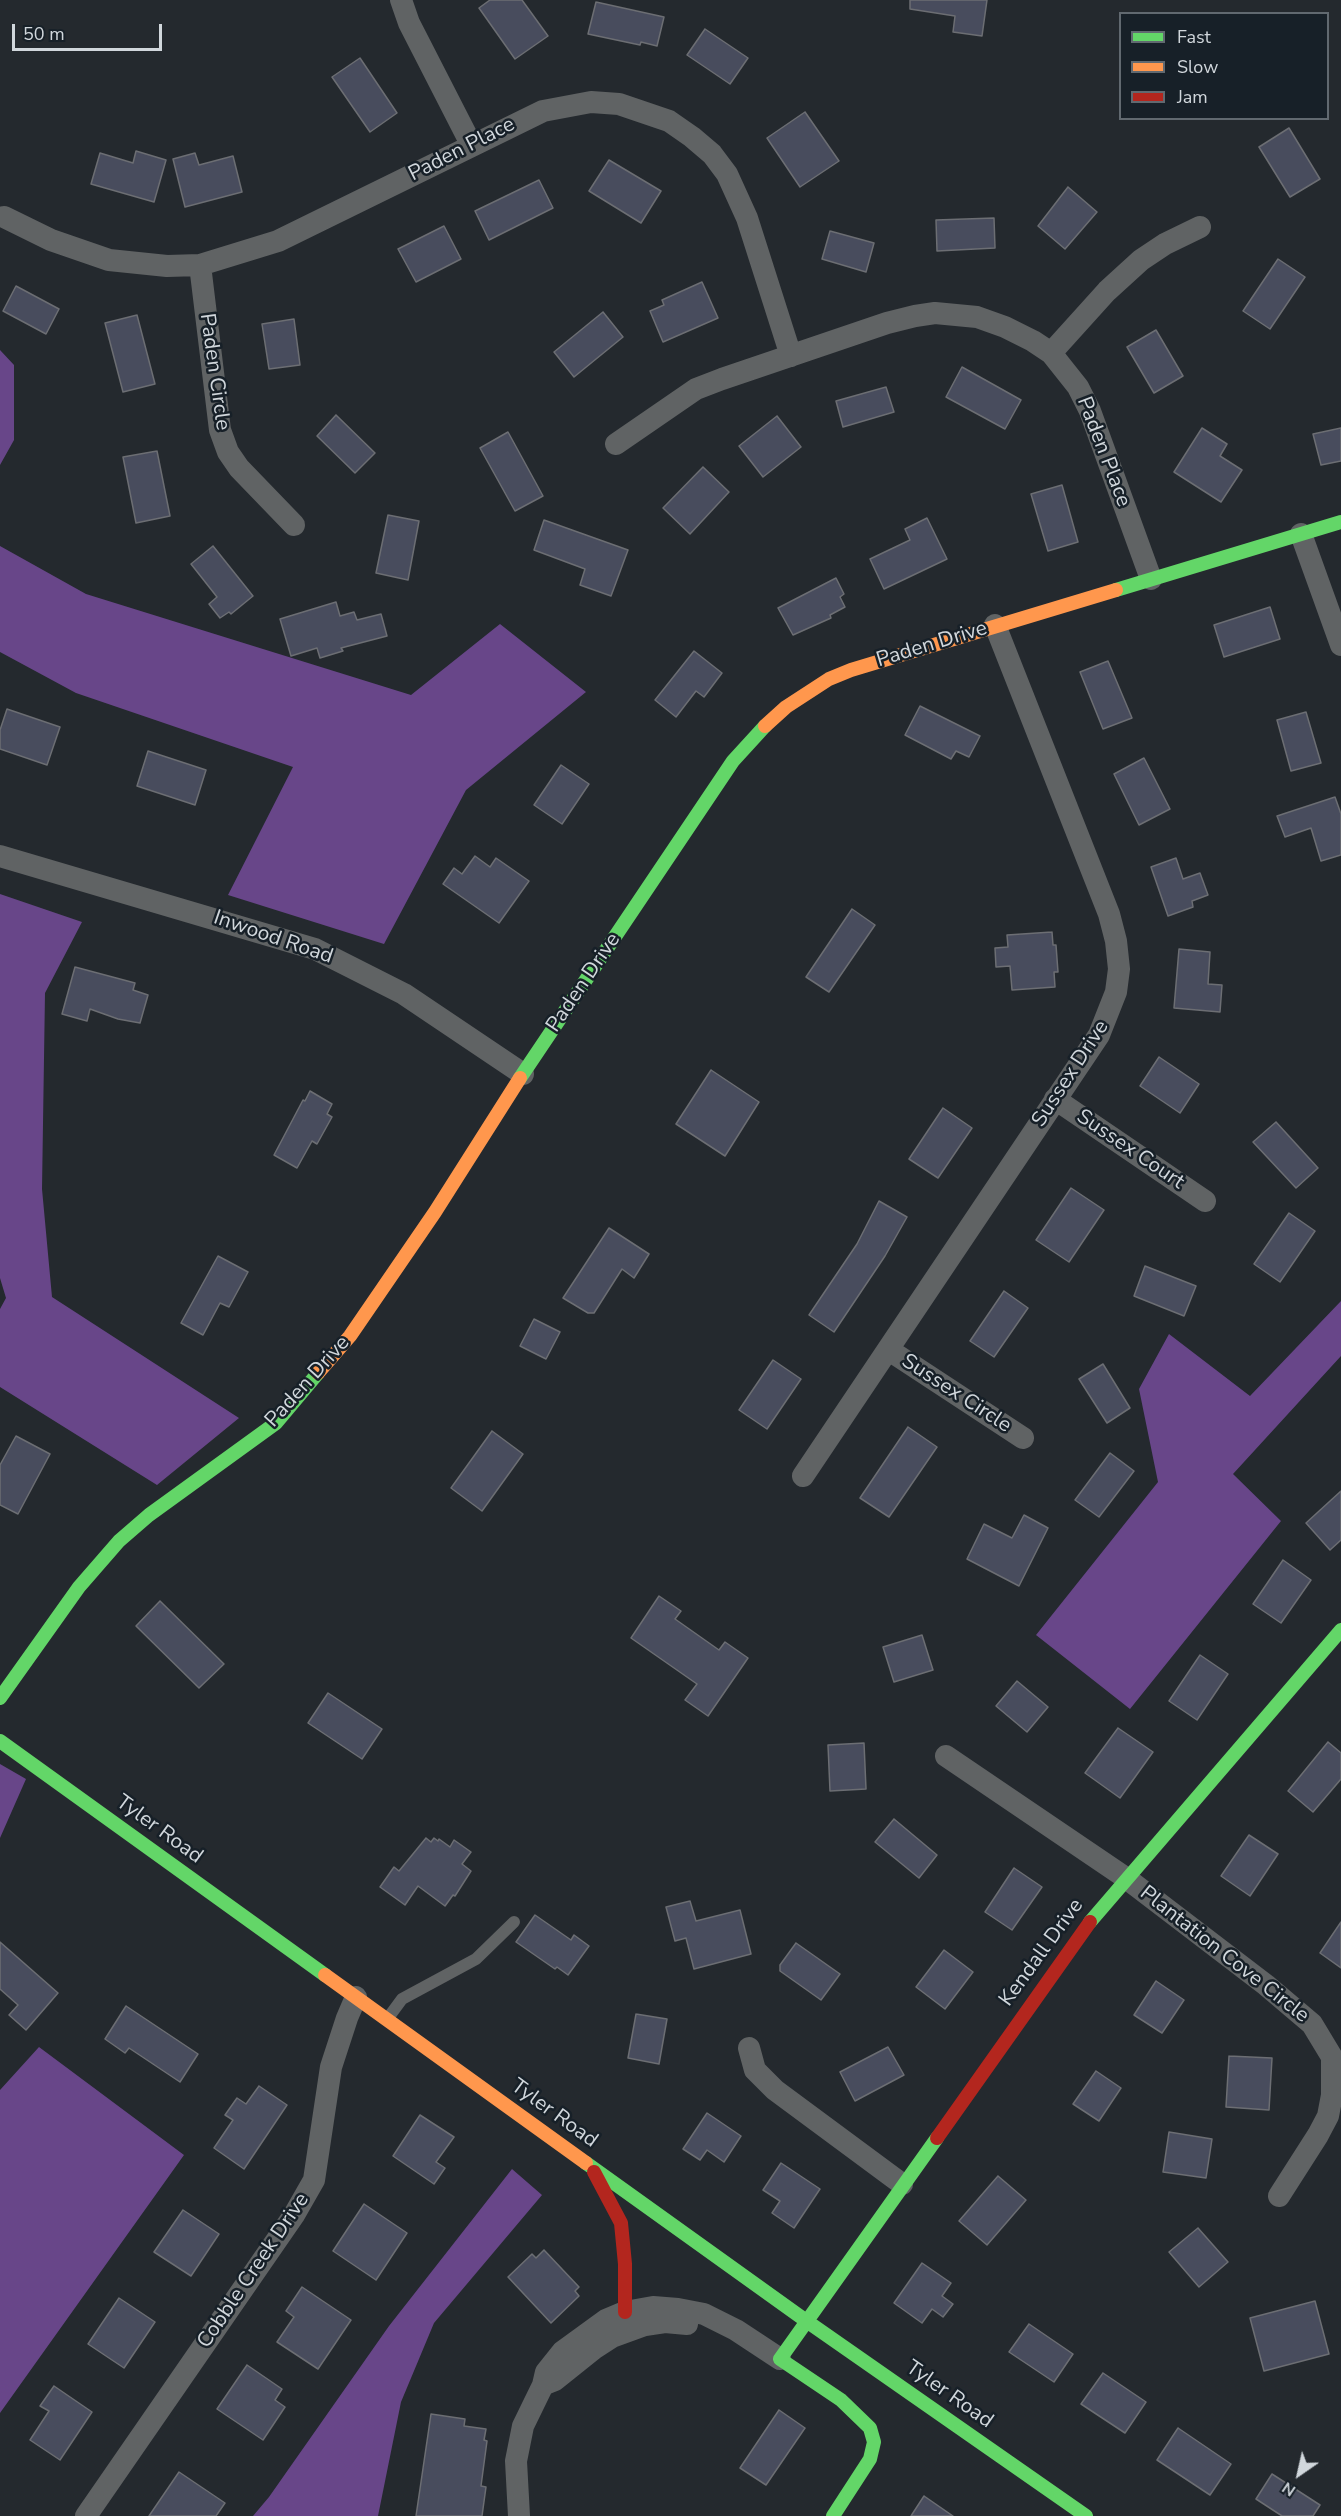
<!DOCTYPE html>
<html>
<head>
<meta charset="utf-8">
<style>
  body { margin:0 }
  #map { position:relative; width:1341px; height:2516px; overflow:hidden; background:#24292e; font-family:"Nunito Sans",sans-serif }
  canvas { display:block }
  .legend { position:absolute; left:1119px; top:12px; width:210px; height:108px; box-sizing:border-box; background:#172028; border:2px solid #616970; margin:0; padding:8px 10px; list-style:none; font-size:18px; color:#d1d7dc }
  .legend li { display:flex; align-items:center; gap:12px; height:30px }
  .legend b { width:30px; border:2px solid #616970 }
  .north { position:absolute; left:1269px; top:2444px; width:60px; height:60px; -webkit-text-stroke:4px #172028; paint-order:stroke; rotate:214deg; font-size:16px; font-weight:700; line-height:24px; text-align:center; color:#d1d7dc }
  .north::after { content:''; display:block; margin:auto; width:21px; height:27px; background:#d1d7dc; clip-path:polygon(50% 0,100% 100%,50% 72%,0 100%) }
  .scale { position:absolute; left:12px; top:24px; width:150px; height:27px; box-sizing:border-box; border:3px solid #d1d7dc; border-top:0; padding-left:8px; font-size:18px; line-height:21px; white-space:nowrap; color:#d1d7dc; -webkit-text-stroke:4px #172028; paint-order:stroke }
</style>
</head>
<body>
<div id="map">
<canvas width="1341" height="2516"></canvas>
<ul class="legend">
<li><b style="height:8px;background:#63d668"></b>Fast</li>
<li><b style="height:8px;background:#ff974d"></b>Slow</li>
<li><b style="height:8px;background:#b3261e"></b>Jam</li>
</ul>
<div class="north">N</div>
<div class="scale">50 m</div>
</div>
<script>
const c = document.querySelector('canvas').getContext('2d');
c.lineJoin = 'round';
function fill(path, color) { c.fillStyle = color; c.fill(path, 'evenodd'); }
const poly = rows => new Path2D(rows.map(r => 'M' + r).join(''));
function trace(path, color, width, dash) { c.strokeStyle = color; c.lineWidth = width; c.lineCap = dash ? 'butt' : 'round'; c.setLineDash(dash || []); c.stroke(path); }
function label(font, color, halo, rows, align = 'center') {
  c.font = font + ' "Nunito Sans",sans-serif'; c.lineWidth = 5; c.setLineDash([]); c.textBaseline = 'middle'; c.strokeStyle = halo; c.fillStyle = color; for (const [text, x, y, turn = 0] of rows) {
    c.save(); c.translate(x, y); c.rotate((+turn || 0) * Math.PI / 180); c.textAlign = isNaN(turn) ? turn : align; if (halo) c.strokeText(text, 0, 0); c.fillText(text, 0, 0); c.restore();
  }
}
fill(poly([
  [0,350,14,365,14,440,0,465],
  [0,546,86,594,411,695,500,624,586,692,466,790,384,944,228,895,293,767,76,693,0,652],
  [0,894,82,922,45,993,42,1189,52,1297,239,1418,157,1485,0,1387,0,1309,6,1298,0,1278],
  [1341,1301,1341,1356,1233,1474,1281,1521,1130,1709,1036,1635,1158,1482,1139,1389,1169,1334,1250,1396],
  [0,1764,26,1779,0,1838],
  [39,2047,184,2155,0,2413,0,2090],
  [512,2169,542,2195,434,2323,401,2402,378,2516,253,2516,269,2497,389,2326]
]), '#684689');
const building = poly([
  [490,0,522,0,548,36,515,59,479,8,490,0],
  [910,0,987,0,982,36,953,32,955,16,910,9,910,0],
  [596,2,664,17,657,46,641,42,640,45,588,34,596,2],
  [705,29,748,58,730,84,687,55,705,29],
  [360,58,397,113,370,132,332,77,360,58],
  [805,112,839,161,800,187,767,138,805,112],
  [1289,128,1320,179,1290,197,1259,147,1289,128],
  [136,151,166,160,154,202,91,184,100,153,133,163,136,151],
  [195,153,199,165,233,156,242,192,185,207,173,159,195,153],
  [609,160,661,191,641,223,589,191,609,160],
  [539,180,553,208,489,240,475,211,539,180],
  [1068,187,1097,212,1065,249,1038,226,1068,187],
  [994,218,995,248,937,251,936,220,994,218],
  [444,226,461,259,416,282,398,249,444,226],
  [830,231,874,243,866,272,822,259,830,231],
  [1278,259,1305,277,1270,329,1243,311,1278,259],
  [702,282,718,318,663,342,650,311,664,305,662,300,702,282],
  [16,286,59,309,46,334,3,311,16,286],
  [603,312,623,337,574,377,554,352,603,312],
  [137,315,155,384,123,392,105,323,137,315],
  [294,319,300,365,269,369,262,324,294,319],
  [1156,330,1183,376,1154,393,1127,347,1156,330],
  [962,367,1021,400,1005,429,946,397,962,367],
  [886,387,894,412,843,427,836,401,886,387],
  [336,415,375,453,355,473,317,436,336,415],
  [777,416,801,447,763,477,739,446,777,416],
  [1202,428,1227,444,1220,456,1242,470,1221,502,1174,472,1202,428],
  [1341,428,1341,461,1321,465,1313,434,1341,428],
  [508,432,543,496,515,511,480,448,508,432],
  [157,451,170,516,136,523,123,457,157,451],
  [703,467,729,492,690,534,663,508,703,467],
  [1062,485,1078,542,1048,551,1031,494,1062,485],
  [388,515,419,521,408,580,376,573,388,515],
  [927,518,947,559,884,589,870,559,910,540,905,529,927,518],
  [544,520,628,550,611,596,580,585,585,569,534,550,544,520],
  [213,546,253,596,231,614,229,612,220,618,209,604,217,597,191,564,213,546],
  [836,578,844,594,840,597,845,607,830,615,831,618,793,635,778,608,836,578],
  [336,602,340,616,354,612,357,620,381,614,387,636,341,648,343,651,320,658,317,648,291,656,280,619,336,602],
  [1270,607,1280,639,1224,657,1214,625,1270,607],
  [694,651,722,673,704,697,696,691,676,717,655,700,694,651],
  [1108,661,1132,718,1103,729,1080,672,1108,661],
  [920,706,980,736,969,757,956,751,951,759,905,735,920,706],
  [7,709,60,727,47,765,0,749,0,730,7,709],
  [1306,712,1321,763,1291,771,1277,720,1306,712],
  [148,751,206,770,195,805,137,786,148,751],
  [1144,758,1170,809,1139,825,1114,774,1144,758],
  [561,765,589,784,562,824,534,805,561,765],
  [1335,797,1341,814,1341,855,1321,861,1311,828,1285,837,1277,816,1335,797],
  [475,856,490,867,496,858,529,881,499,923,443,884,454,868,462,874,475,856],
  [1176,858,1183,879,1200,873,1208,895,1192,901,1193,907,1168,916,1151,867,1176,858],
  [852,909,875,925,829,992,806,977,852,909],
  [1052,932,1053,945,1056,945,1058,972,1054,972,1055,987,1012,990,1010,966,996,967,995,948,1008,947,1007,935,1052,932],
  [1179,949,1210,952,1208,984,1222,985,1220,1012,1174,1008,1179,949],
  [75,967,135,983,133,990,148,995,140,1023,118,1019,90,1009,87,1021,62,1014,75,967],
  [1159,1057,1199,1084,1180,1113,1140,1086,1159,1057],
  [711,1070,759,1102,725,1156,676,1124,711,1070],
  [310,1091,332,1104,327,1114,332,1117,317,1144,312,1141,297,1168,274,1155,303,1100,305,1101,310,1091],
  [943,1108,972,1128,938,1178,909,1159,943,1108],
  [1276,1122,1318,1168,1296,1188,1253,1142,1276,1122],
  [1071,1188,1104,1210,1069,1262,1036,1240,1071,1188],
  [879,1201,907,1217,885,1256,834,1332,809,1315,857,1244,879,1201],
  [1289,1213,1315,1231,1280,1282,1254,1264,1289,1213],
  [609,1228,649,1254,634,1278,622,1269,594,1313,588,1313,563,1298,609,1228],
  [218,1256,248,1272,229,1307,220,1303,203,1335,181,1323,218,1256],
  [1145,1266,1196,1286,1184,1316,1134,1296,1145,1266],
  [1004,1291,1028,1308,994,1357,970,1341,1004,1291],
  [534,1319,560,1332,546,1359,520,1346,534,1319],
  [773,1360,801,1379,767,1429,739,1410,773,1360],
  [1103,1364,1130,1408,1107,1423,1079,1379,1103,1364],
  [908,1427,937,1447,889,1517,860,1498,908,1427],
  [492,1431,523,1454,482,1511,451,1488,492,1431],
  [16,1436,50,1454,18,1514,0,1505,0,1465,16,1436],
  [1110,1453,1134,1471,1099,1517,1075,1500,1110,1453],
  [1341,1491,1341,1540,1330,1550,1306,1523,1341,1491],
  [1024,1515,1048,1528,1019,1586,967,1559,984,1524,1012,1538,1024,1515],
  [1283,1560,1311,1580,1281,1623,1253,1604,1283,1560],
  [659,1596,681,1611,675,1619,719,1650,725,1642,748,1658,708,1716,685,1700,697,1684,631,1638,659,1596],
  [160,1601,224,1664,199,1688,136,1626,160,1601],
  [922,1635,933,1670,894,1682,883,1647,922,1635],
  [1200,1655,1228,1674,1197,1720,1169,1701,1200,1655],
  [1017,1681,1048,1707,1027,1732,996,1706,1017,1681],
  [328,1693,382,1729,362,1759,308,1723,328,1693],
  [1118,1728,1153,1752,1120,1798,1085,1773,1118,1728],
  [1328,1742,1341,1753,1341,1779,1313,1812,1288,1791,1328,1742],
  [864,1743,866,1789,830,1791,828,1745,864,1743],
  [894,1819,937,1855,919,1878,875,1842,894,1819],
  [1249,1835,1278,1854,1250,1896,1221,1876,1249,1835],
  [426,1838,431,1842,434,1838,438,1841,439,1839,450,1847,454,1840,471,1852,462,1864,471,1871,455,1896,453,1895,445,1906,418,1886,405,1905,380,1887,394,1867,399,1871,426,1838],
  [1014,1868,1042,1887,1012,1930,985,1912,1014,1868],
  [690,1901,696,1921,740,1910,751,1954,694,1969,686,1938,675,1941,666,1907,690,1901],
  [535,1915,571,1940,574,1935,589,1946,568,1975,557,1967,555,1969,516,1942,535,1915],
  [1341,1922,1341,1968,1320,1953,1341,1922],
  [0,1942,58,1993,26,2030,9,2015,18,2005,0,1989,0,1942],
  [796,1943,840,1974,821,2000,780,1971,780,1965,796,1943],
  [944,1950,973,1972,945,2009,916,1987,944,1950],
  [1156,1981,1184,2000,1162,2033,1134,2015,1156,1981],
  [126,2006,198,2054,180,2082,129,2048,125,2053,105,2039,126,2006],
  [636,2014,667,2019,659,2064,628,2058,636,2014],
  [888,2047,904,2075,855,2101,840,2072,888,2047],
  [1229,2056,1272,2058,1269,2110,1226,2107,1229,2056],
  [1096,2071,1121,2088,1099,2121,1073,2104,1096,2071],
  [259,2086,287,2105,244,2169,214,2148,233,2120,225,2115,237,2098,246,2104,259,2086],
  [707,2113,741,2136,724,2162,707,2150,700,2160,683,2149,707,2113],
  [420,2115,454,2137,436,2162,445,2168,434,2184,393,2156,420,2115],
  [1169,2132,1212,2139,1206,2178,1163,2172,1169,2132],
  [781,2163,820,2189,794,2228,772,2213,780,2201,763,2190,781,2163],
  [998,2176,1026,2200,987,2245,959,2221,998,2176],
  [364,2204,407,2233,376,2280,333,2251,364,2204],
  [183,2210,219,2234,191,2276,154,2252,183,2210],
  [1198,2228,1228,2262,1199,2287,1169,2252,1198,2228],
  [544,2250,579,2287,575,2291,579,2296,551,2323,508,2277,532,2254,536,2258,544,2250],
  [922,2263,951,2283,942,2296,953,2304,943,2317,932,2309,922,2323,894,2303,922,2263],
  [302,2287,351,2320,318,2369,277,2342,294,2317,286,2311,302,2287],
  [119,2298,155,2322,124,2368,88,2344,119,2298],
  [1315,2301,1329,2354,1264,2371,1250,2318,1315,2301],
  [1029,2324,1073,2354,1054,2382,1009,2352,1029,2324],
  [247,2365,282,2389,275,2400,285,2407,263,2440,217,2409,247,2365],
  [1103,2373,1146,2402,1125,2433,1081,2404,1103,2373],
  [54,2386,92,2412,60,2460,30,2440,49,2411,40,2406,54,2386],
  [779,2410,805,2428,766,2485,740,2468,779,2410],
  [431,2414,465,2419,464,2426,486,2429,484,2440,487,2441,481,2486,486,2487,482,2516,416,2516,431,2414],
  [1178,2428,1231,2464,1210,2495,1157,2460,1178,2428],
  [179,2472,225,2503,216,2516,149,2516,179,2472],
  [1272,2474,1320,2505,1313,2516,1282,2516,1256,2499,1272,2474],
  [924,2496,953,2516,911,2516,924,2496]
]);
fill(building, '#484c5d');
trace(building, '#6c6e73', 1.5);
trace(poly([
  [388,2018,402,1999,476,1959,514,1922]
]), '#606364', 12);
trace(poly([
  [401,0,409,23,472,146],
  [4,217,51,240,109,260,167,266,200,265,278,241,543,111,591,102,619,104,669,121,692,137,712,154,727,174,747,218,791,356],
  [200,265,220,430,228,452,239,468,294,525],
  [1051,353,1107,291,1141,260,1165,244,1200,227],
  [616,444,696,389,722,379,887,323,915,316,935,313,977,317,1005,327,1033,341,1051,353,1078,387,1090,411,1151,579],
  [1301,534,1341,645],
  [0,856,315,949,404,994,523,1074],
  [1055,1099,1205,1201],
  [889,1350,1023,1438],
  [803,1476,1099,1035,1116,992,1119,969,1116,941,1109,914,995,625],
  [946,1756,1126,1878,1266,1985,1312,2024,1332,2057,1332,2095,1328,2116,1318,2135,1279,2196],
  [749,2048,755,2070,775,2090,902,2184],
  [545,2384,555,2380,595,2348,612,2337,645,2325,665,2322,687,2324],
  [86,2516,294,2215,314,2180,331,2067,347,2018,356,1997],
  [519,2516,516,2461,523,2426,543,2385,546,2372,562,2352,606,2320,625,2312,653,2307,678,2309,704,2314,736,2330,780,2359]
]), '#606364', 22);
trace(poly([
  [1116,590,1341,522],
  [520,1078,733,761,765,726],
  [0,1698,79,1587,119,1541,149,1515,276,1423,318,1373],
  [0,1741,325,1975],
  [1090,1922,1341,1630],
  [586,2163,805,2320,1086,2516],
  [833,2516,870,2459,874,2442,870,2428,841,2400,780,2359,937,2138]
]), '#63d668', 14);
trace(poly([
  [765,726,786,707,829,679,851,670,1116,590],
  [318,1373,350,1336,435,1212,520,1078],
  [325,1975,586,2163]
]), '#ff974d', 14);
trace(poly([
  [937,2138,1090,1922],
  [594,2172,621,2223,625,2264,625,2312]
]), '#b3261e', 14);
label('21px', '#d1d7dc', '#172028', [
  ["Paden Place",462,150,-27],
  ["Paden Circle",214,372,82],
  ["Paden Place",1103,452,69],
  ["Paden Drive",932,645,-17],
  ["Inwood Road",273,938,19],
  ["Paden Drive",584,983,-56],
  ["Sussex Drive",1071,1074,-57],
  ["Sussex Court",1130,1150,34],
  ["Paden Drive",308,1382,-48],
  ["Sussex Circle",956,1394,33],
  ["Tyler Road",159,1830,36],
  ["Kendall Drive",1042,1953,-54],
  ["Plantation Cove Circle",1224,1955,38],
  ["Tyler Road",554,2114,36],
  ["Cobble Creek Drive",254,2271,-56],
  ["Tyler Road",949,2395,35]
]);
</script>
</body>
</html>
